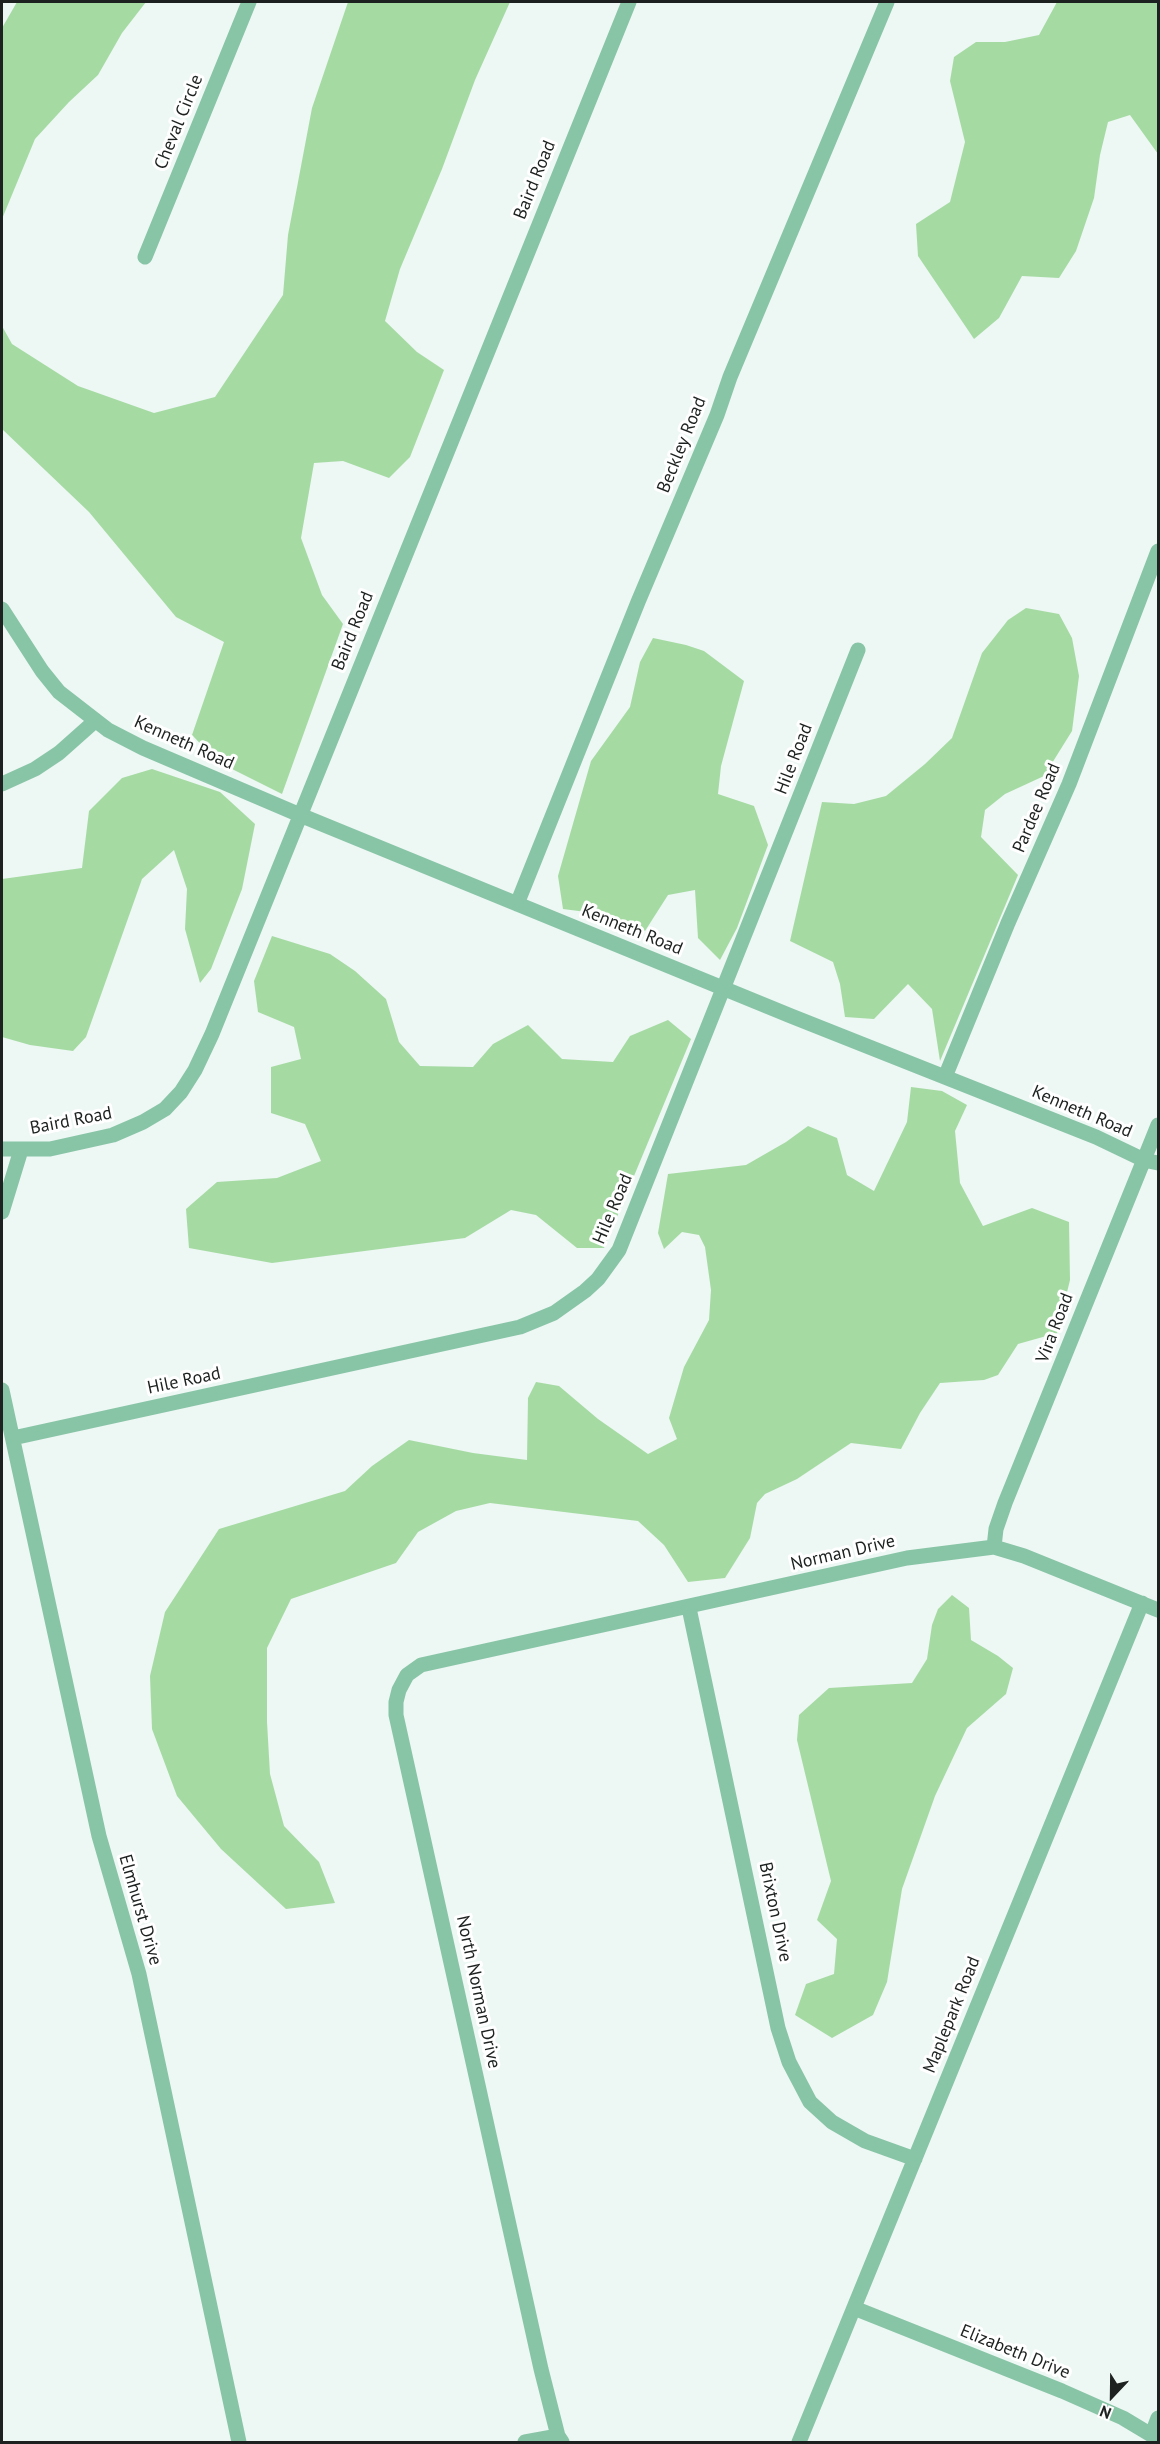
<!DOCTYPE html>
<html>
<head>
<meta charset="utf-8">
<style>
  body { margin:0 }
  #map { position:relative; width:1160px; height:2444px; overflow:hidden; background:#edf7f4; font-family:"PT Sans",sans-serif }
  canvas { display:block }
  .frame { position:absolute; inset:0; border:3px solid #1d2120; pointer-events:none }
  .north { position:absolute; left:1082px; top:2366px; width:60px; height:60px; -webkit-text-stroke:4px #fff; paint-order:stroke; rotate:202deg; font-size:16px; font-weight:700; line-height:24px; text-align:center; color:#1d2120 }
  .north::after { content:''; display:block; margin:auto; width:21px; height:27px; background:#1d2120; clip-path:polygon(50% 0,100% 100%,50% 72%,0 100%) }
</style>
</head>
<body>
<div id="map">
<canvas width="1160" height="2444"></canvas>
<div class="frame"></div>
<div class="north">N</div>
</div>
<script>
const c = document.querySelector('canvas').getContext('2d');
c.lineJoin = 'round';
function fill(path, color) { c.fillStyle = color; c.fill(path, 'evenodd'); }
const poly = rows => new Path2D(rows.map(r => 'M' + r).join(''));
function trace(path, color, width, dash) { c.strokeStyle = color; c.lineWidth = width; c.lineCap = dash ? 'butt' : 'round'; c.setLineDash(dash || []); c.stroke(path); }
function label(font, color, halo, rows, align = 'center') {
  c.font = font + ' "PT Sans",sans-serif'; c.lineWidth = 6; c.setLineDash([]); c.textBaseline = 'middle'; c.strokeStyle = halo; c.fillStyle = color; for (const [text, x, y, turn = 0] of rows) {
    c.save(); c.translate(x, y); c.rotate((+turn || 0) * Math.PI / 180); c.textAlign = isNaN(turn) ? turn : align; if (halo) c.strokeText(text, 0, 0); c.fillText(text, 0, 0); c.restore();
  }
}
fill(poly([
  [17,2,146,2,122,33,98,75,69,102,35,139,2,219,2,28],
  [348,2,510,2,475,80,442,169,400,269,385,321,417,352,444,370,410,457,389,478,343,461,314,463,301,538,322,595,343,624,282,794,218,762,192,735,224,642,176,617,89,512,2,429,2,326,12,344,78,386,154,413,215,397,283,295,288,235,312,108],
  [1057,2,1158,2,1158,154,1130,115,1108,122,1100,155,1094,198,1076,251,1059,278,1022,276,999,318,974,339,918,256,916,224,950,202,965,142,950,81,954,57,976,42,1005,42,1039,35],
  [1026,608,1059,614,1072,638,1079,676,1072,731,1044,776,1005,794,985,810,981,837,1018,875,940,1061,932,1009,908,984,874,1019,845,1017,840,984,833,962,790,941,822,802,854,804,886,796,925,764,952,738,982,653,1008,620],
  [653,638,686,645,704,651,744,681,721,766,718,794,754,806,768,845,737,928,720,960,698,938,695,890,668,895,645,931,602,914,563,909,558,876,591,761,630,707,640,662],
  [152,769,220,792,255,824,242,889,211,969,200,983,185,929,187,889,174,850,142,879,86,1037,73,1051,30,1045,2,1037,2,879,82,868,89,811,122,778],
  [272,936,330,954,355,971,386,999,399,1042,420,1066,473,1067,493,1044,528,1025,562,1059,613,1062,630,1036,668,1020,691,1039,604,1248,577,1248,536,1215,511,1210,465,1238,272,1263,189,1248,186,1209,217,1182,277,1178,321,1161,305,1124,271,1113,271,1067,301,1059,294,1027,258,1012,254,981],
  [911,1087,942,1091,967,1105,955,1131,960,1183,983,1226,1032,1208,1069,1222,1070,1280,1057,1333,1018,1344,998,1375,984,1380,940,1383,920,1413,901,1449,851,1443,797,1479,765,1494,757,1503,750,1538,725,1578,688,1582,664,1545,638,1521,490,1503,456,1511,418,1532,396,1563,291,1599,267,1648,267,1722,270,1774,284,1826,319,1862,335,1903,286,1909,221,1849,177,1796,152,1729,150,1676,165,1612,219,1529,345,1491,372,1466,409,1440,473,1453,527,1460,528,1398,536,1382,559,1386,598,1419,648,1454,677,1439,669,1418,684,1367,709,1320,711,1290,705,1247,699,1235,682,1232,664,1249,658,1233,668,1174,746,1165,786,1142,808,1126,837,1138,847,1175,874,1191,907,1122],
  [952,1595,969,1608,971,1640,998,1656,1013,1668,1006,1694,967,1728,935,1796,902,1889,887,1982,873,2015,832,2038,795,2015,806,1984,834,1974,837,1939,817,1920,831,1881,797,1740,799,1715,829,1688,912,1683,927,1659,932,1625,938,1609]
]), '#a5dba3');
trace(poly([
  [145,257,249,2],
  [2,609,42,671,59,692,108,730,143,748,300,815,791,1016,1096,1137,1144,1160,1158,1163],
  [2,784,35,769,59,753,95,721],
  [517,904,638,602,717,415,730,377,887,2],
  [945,1077,1008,923,1069,784,1158,551],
  [2,1149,50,1149,113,1135,143,1122,165,1109,181,1092,195,1070,212,1034,629,2],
  [2,1212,21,1150],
  [2,1390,99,1836,139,1974,239,2442],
  [13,1438,520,1327,554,1313,585,1291,598,1279,619,1250,858,650],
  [994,1547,996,1529,1005,1503,1158,1125],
  [689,1608,778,2028,789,2062,810,2102,832,2122,865,2141,915,2159],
  [854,2308,1062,2391,1123,2418,1158,2439],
  [1152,2434,1158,2418],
  [525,2442,558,2436],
  [562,2442,558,2436,541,2369,396,1715,396,1702,399,1690,407,1675,421,1665,907,1558,994,1547,1024,1556,1158,1610],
  [799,2442,1142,1603]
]), '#88c5a6', 15);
label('18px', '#1d2120', '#fff', [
  ["Cheval Circle",179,122,-68],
  ["Baird Road",535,180,-68],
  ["Beckley Road",682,445,-68],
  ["Baird Road",353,631,-68],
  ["Kenneth Road",184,743,24],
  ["Hile Road",794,759,-69],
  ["Pardee Road",1037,808,-67],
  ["Kenneth Road",632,930,22],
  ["Kenneth Road",1082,1112,23],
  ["Baird Road",71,1121,-11],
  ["Hile Road",613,1209,-67],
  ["Vira Road",1055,1328,-69],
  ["Hile Road",184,1381,-12],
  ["Norman Drive",843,1553,-13],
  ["Elmhurst Drive",140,1910,74],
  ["Brixton Drive",775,1912,78],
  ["North Norman Drive",478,1992,78],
  ["Maplepark Road",952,2015,-68],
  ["Elizabeth Drive",1015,2352,22]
]);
</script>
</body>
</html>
